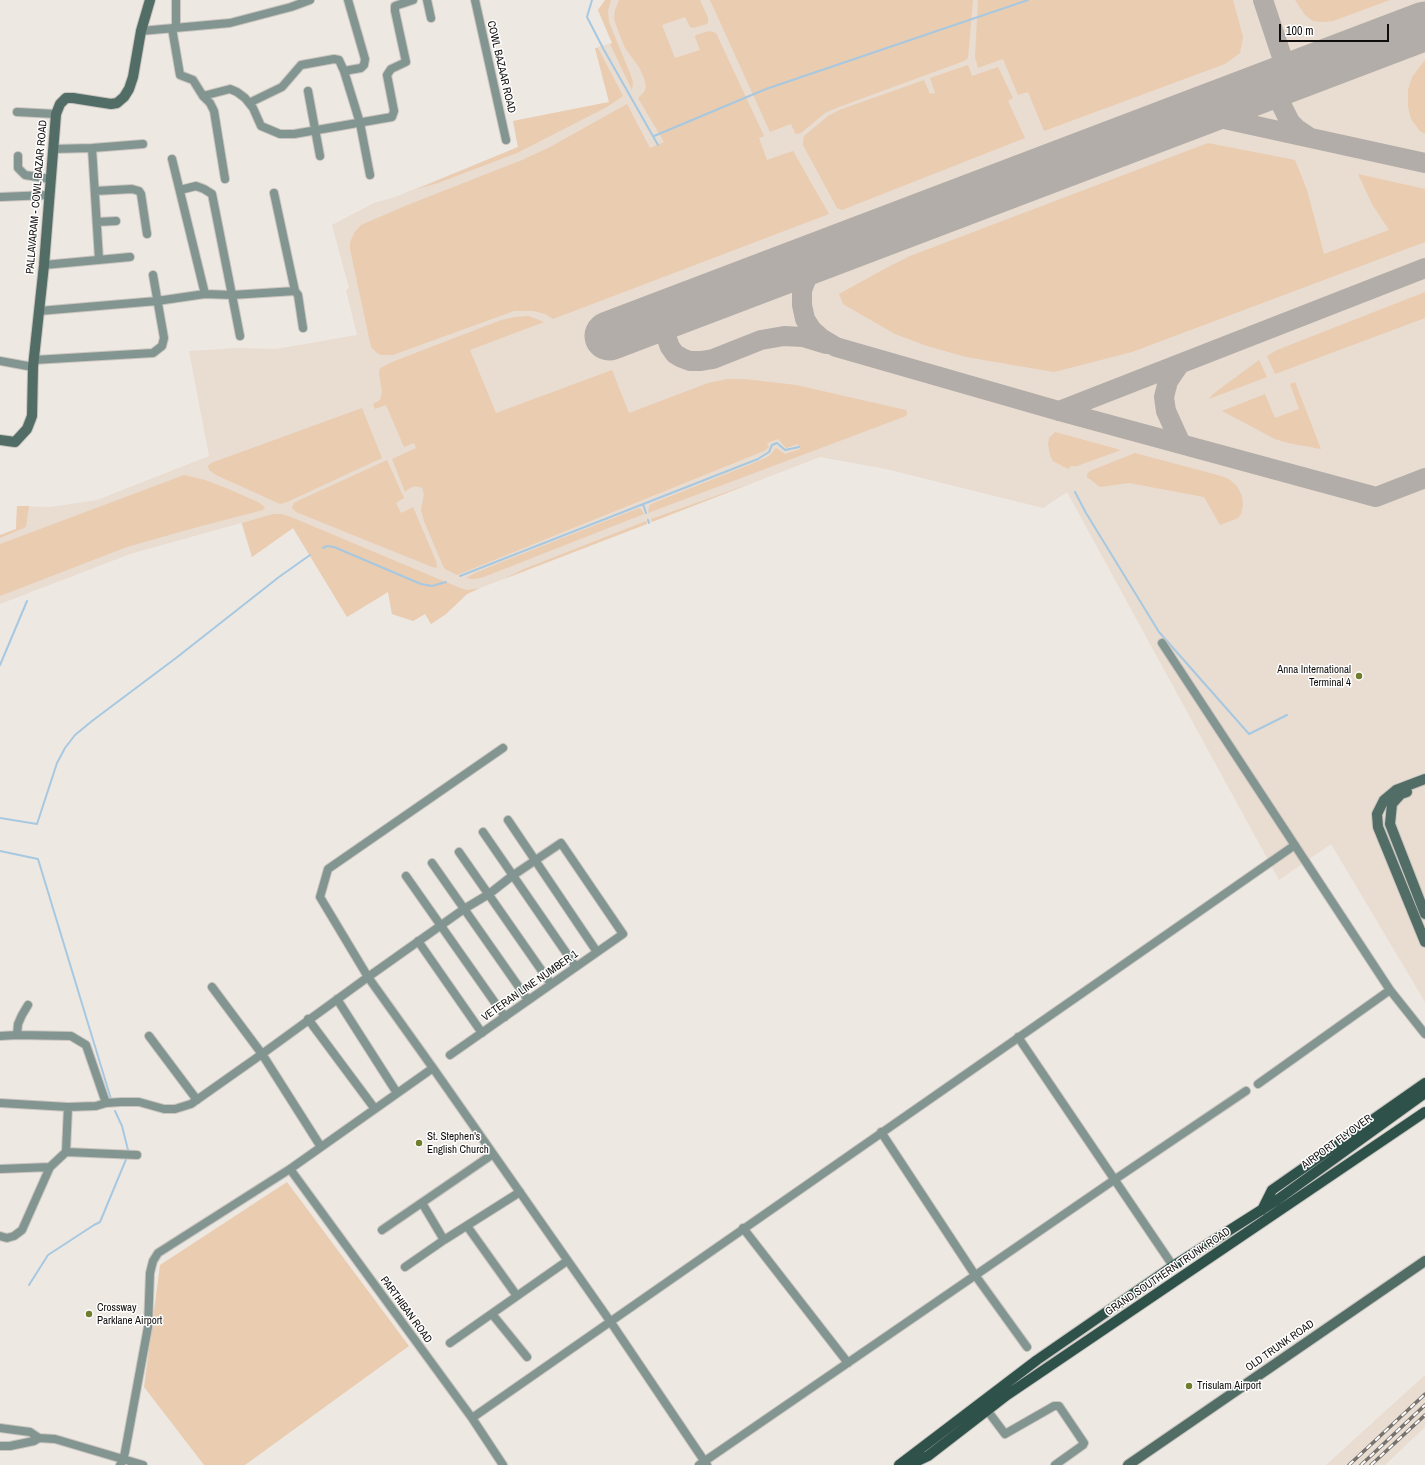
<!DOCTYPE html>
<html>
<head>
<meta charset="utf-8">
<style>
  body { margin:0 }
  #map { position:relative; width:1425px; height:1465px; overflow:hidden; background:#eee8e2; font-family:"Archivo Narrow",sans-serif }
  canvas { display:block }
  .scale { position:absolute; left:1279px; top:24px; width:110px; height:18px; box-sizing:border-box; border:2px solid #100e0c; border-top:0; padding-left:5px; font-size:12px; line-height:14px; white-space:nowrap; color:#100e0c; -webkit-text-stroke:3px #fff; paint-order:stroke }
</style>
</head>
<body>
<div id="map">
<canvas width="1425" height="1465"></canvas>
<div class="scale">100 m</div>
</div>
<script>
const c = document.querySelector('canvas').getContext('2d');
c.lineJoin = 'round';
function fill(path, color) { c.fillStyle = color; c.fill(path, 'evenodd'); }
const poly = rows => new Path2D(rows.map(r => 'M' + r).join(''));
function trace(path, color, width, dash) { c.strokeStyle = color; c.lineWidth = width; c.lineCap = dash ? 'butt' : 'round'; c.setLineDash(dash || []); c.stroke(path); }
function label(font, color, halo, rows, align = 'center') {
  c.font = font + ' "Archivo Narrow",sans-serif'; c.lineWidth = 3; c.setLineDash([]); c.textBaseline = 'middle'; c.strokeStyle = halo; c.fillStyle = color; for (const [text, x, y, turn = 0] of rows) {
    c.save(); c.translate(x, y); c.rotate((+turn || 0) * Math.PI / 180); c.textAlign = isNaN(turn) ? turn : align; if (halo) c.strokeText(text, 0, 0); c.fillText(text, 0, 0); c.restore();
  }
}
fill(poly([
  [605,0,1425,0,1425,1002,1331,844,1279,880,1067,492,1043,508,886,469,820,457,480,588,467,594,446,614,431,624,425,614,413,621,392,614,388,592,347,617,293,528,252,557,241,523,130,554,0,604,0,535,16,529,17,506,51,507,97,500,209,456,189,351,237,348,276,349,357,335,346,290,349,288,332,225,374,203,395,197,518,147,513,121,609,102,595,48,612,43,598,10],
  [1425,1375,1425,1427,1385,1465,1326,1465]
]), '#e9dcd1');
fill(poly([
  [605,0,611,0,608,11,609,22,631,76,633,82,632,90,610,44,612,43,598,10],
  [619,0,700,0,708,18,708,21,707,24,693,28,690,27,685,17,662,25,675,58,700,50,695,37,696,35,709,31,716,33,764,136,759,138,767,160,793,151,829,214,553,319,545,314,533,311,514,311,393,355,381,355,377,353,371,347,350,249,350,243,354,233,361,225,405,206,522,160,550,147,627,104,650,148,664,142,638,98,644,92,646,87,644,78,639,67,625,48,619,33,614,19,615,10],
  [710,0,973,0,968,58,964,61,839,107,825,113,801,133,797,134,795,133,791,124,770,132],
  [978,0,1233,0,1243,37,1240,53,1225,64,1044,131,1028,92,1018,95,1003,59,978,68,975,57],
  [1295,0,1390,0,1333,21,1322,22,1313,21,1305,15],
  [595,48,598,48,623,96,607,107,517,153,438,183,417,189,518,147,513,121,609,102],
  [1425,60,1425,134,1420,131,1411,119,1408,107,1408,90,1412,77],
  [968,65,972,76,998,67,1013,98,1008,101,1025,138,842,210,837,208,803,145,803,140,804,136,828,116,839,110,924,80,930,94,935,93,930,78],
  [1208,143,1295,160,1307,190,1324,254,1389,230,1372,204,1358,174,1425,189,1425,242,1132,352,1054,372,966,357,927,346,895,334,843,304,839,294,888,267,910,256],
  [1425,292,1425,318,1275,374,1267,356,1277,350],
  [529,316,544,322,470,350,496,413,612,370,629,413,708,383,727,379,744,379,796,385,906,410,907,413,906,416,648,513,649,507,651,504,761,460,769,456,776,448,785,454,800,449,798,444,786,448,778,439,770,442,767,443,769,447,764,451,457,575,445,569,443,566,424,521,421,510,424,494,422,488,415,486,408,489,405,492,392,459,416,448,414,443,404,447,386,405,375,409,373,404,380,400,382,392,379,373,380,368,392,362,501,320,515,317],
  [1259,360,1267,377,1209,399,1213,394],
  [1295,382,1321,449,1288,443,1275,439,1222,411,1265,394,1275,418,1299,409,1290,384],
  [362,408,382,458,287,502,280,504,216,475,209,470,208,466,211,463],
  [1055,432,1121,450,1077,466,1071,466,1068,469,1053,461,1050,455,1048,444,1049,438],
  [1135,453,1221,476,1229,479,1237,486,1242,496,1243,505,1241,514,1238,518,1220,525,1204,497,1129,483,1100,487,1087,477,1087,474,1090,471],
  [387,460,404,498,396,503,401,513,413,507,436,561,437,568,432,567,296,512,292,508,294,503,302,499],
  [184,475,205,480,226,488,258,502,265,507,263,510,194,528,127,547,0,596,0,544],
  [755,482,693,506,652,522,651,519],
  [17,506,29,506,26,527,0,538,0,535,16,529],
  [639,508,641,509,644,514,494,573,481,578,472,579,466,578,475,573,499,563],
  [273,514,282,514,291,517,460,588,468,590,480,588,467,594,446,614,431,624,425,614,413,621,392,614,388,592,347,617,293,528,252,557,242,523],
  [646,521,647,524,504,579,524,569],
  [287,1182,409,1346,245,1465,204,1465,144,1387,160,1265]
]), '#eaccb0');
trace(poly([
  [592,0,587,17,604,50,658,145],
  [654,136,766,89,1028,0],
  [1075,492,1086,513,1159,632,1249,734,1287,715],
  [643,504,646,513],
  [648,520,649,523],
  [323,548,327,546,334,547,421,584,432,586,446,582],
  [460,576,758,459,769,452,772,445,777,443,785,450,799,447],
  [0,665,27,601],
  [0,818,37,824,57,763,65,748,75,735,92,721,176,658,279,577,310,555],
  [0,851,38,859,111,1099],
  [115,1111,122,1126,128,1150],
  [29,1285,48,1255,94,1225,100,1222,127,1157]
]), '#a6c8e1', 2);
trace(poly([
  [1263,0,1289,78,1282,86,1281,97,1282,106,1290,122,1297,129,1309,137],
  [1169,123,1198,117,1215,117,1425,163],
  [827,254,816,265,808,275,802,290,802,305,805,319,812,330,821,338,836,347,1059,411,1376,497,1425,478],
  [679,309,674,314,669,322,666,330,667,339,670,347,675,354,682,358,690,361,701,361,713,359,761,340,784,336,803,337,826,344],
  [1179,365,1168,381,1164,397,1166,411,1181,444],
  [1059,411,1425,268]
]), '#b2ada8', 20);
trace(poly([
  [609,336,1425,26]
]), '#b2ada8', 49);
const street = poly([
  [427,0,431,18],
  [475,0,506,140],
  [172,28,180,75,193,80,203,96,210,103,214,111,225,179],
  [176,28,176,0],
  [141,31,230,23,291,7,310,0],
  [344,71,360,123,370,175],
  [308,91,320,156],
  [203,96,230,89,237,92,245,98,253,108,261,126,280,134,294,134,392,117,394,111,387,75,391,69,406,62,395,11,395,6,413,0],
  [249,103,282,87,301,65,334,59,339,60,344,71,361,68,364,65,365,59,348,0],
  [17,112,56,114],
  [92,148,99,259],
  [53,149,92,148,143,144],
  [18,156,18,168,25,175,50,179],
  [172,159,205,294],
  [95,191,132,189,139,191,141,194,147,234],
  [274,193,295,291],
  [0,197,48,195],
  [97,222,116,221],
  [44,265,130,257],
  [39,311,157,301,205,294,232,295,212,194,204,189,196,186,180,190],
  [240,336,232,295,295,291,298,295,303,328],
  [34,360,153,353,162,346,164,338,153,275],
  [0,361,33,367],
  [1162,643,1390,990,1425,1034],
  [503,748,328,869,320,897,368,977,433,1068,610,1321,707,1465],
  [508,820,597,952],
  [483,832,576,967],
  [459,852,551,984],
  [432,863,528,1000],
  [406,876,505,1017],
  [418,941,482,1033],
  [212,987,262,1054,321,1147],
  [337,999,397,1093],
  [308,1019,375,1109],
  [17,1035,18,1024,22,1015,28,1005],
  [0,1036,17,1035,71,1036,86,1045,106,1103],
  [149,1036,197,1100],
  [1018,1037,1173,1266],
  [1258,1084,1390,990],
  [0,1103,68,1107,96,1106,106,1103,121,1102,139,1102,164,1109,175,1109,191,1104,262,1054,368,977,464,909,489,894,512,876,561,843,623,934,450,1055],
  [881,1132,975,1275,1027,1347],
  [66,1152,68,1107],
  [0,1169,50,1167],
  [290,1169,472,1418,503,1465],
  [422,1203,444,1240,520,1192],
  [467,1226,517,1296,567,1261],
  [743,1228,848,1363],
  [382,1230,493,1154],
  [0,1236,7,1238,14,1236,22,1230,50,1167,66,1152,137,1155],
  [405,1267,444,1240],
  [492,1314,527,1357],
  [450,1343,517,1296],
  [987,1410,1005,1434,1054,1406,1059,1406,1084,1443,1083,1445,1055,1465],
  [472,1418,1295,845],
  [0,1428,30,1432,39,1438,55,1439,143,1465],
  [0,1446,10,1446,34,1441,39,1438],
  [120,1465,123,1460,125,1452,148,1327,150,1273,153,1261,158,1253,290,1169,433,1068],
  [699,1465,1114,1180,1246,1091]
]);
const secondary = poly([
  [0,440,15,442,27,429,32,416,33,367,44,265,56,114,60,104,66,98,73,98,111,104,117,103,124,97,129,89,133,77,141,31,150,0],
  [1425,779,1396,790,1384,800,1377,814,1378,827,1425,942],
  [1407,792,1401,794,1392,804,1390,824,1425,914],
  [1128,1465,1425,1261]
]);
const primary = poly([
  [1262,1210,1272,1190,1425,1083],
  [899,1465,1037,1360,1173,1266,1277,1200,1425,1093],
  [909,1465,928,1456,1007,1395,1425,1112]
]);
trace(street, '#cac5c0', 10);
trace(secondary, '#cac5c0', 12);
trace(primary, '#cac5c0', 12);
trace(street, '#839590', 8);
trace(secondary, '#526d66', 10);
trace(primary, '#2e5149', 10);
const rail = poly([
  [1349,1465,1425,1394],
  [1361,1465,1425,1405],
  [1371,1465,1425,1415]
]);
trace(rail, '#76726e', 3.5);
trace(rail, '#fff', 2, [6]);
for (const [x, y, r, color] of [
  [1359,676,4,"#6e7e2c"],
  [419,1143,4,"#6e7e2c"],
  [89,1314,4,"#6e7e2c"],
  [1189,1386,4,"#6e7e2c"]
]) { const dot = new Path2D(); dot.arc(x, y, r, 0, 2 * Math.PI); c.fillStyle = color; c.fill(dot); trace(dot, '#fff', 1.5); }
label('11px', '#100e0c', '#fff', [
  ["COWL BAZAAR ROAD",501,67,77],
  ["PALLAVARAM - COWL BAZAR ROAD",37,197,-85],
  ["VETERAN LINE NUMBER 1",530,986,-35],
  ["AIRPORT FLYOVER",1337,1142,-36],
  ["GRAND SOUTHERN TRUNK ROAD",1168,1272,-34],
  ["PARTHIBAN ROAD",406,1310,54],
  ["OLD TRUNK ROAD",1280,1346,-35]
]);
label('11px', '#100e0c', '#fff', [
  ["Anna International",1351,670,"right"],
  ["Terminal 4",1351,683,"right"],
  ["St. Stephen's",427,1137],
  ["English Church",427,1150],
  ["Crossway",97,1308],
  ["Parklane Airport",97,1321],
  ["Trisulam Airport",1197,1386]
], 'left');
</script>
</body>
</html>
